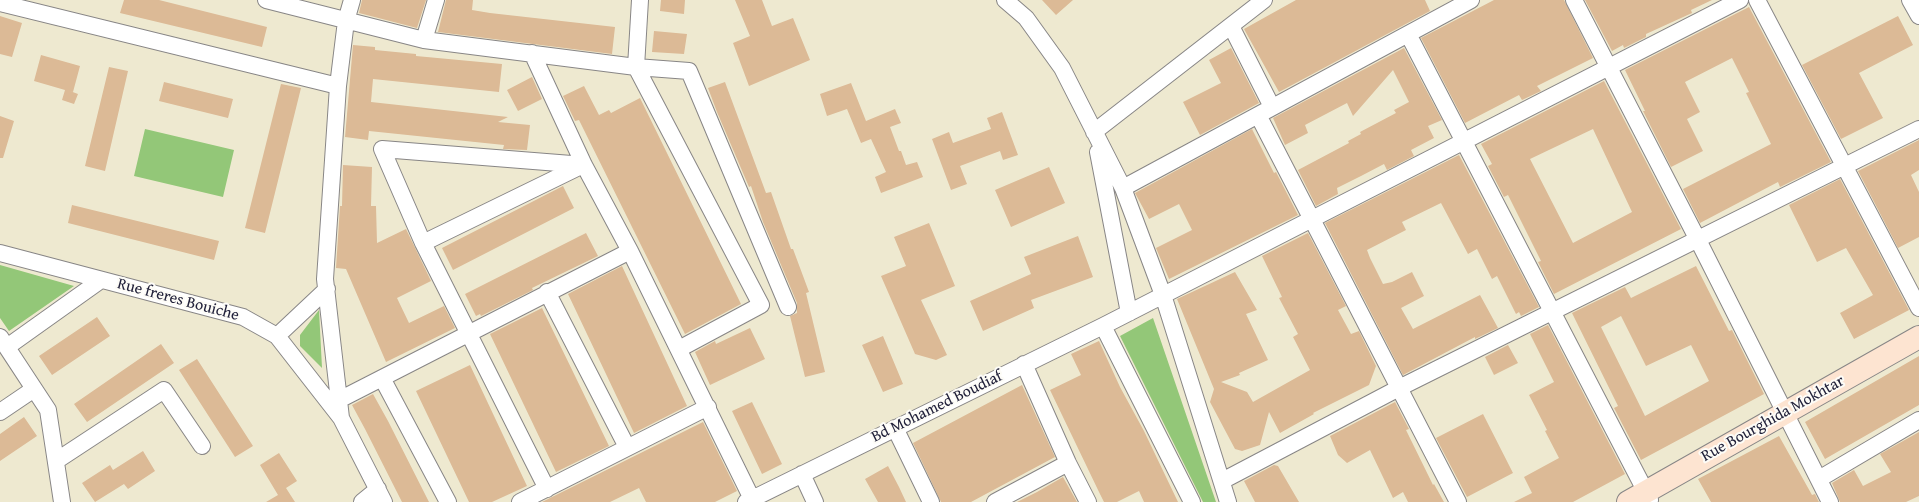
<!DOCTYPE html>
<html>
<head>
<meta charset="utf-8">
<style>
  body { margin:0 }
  canvas { display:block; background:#eee9d0 }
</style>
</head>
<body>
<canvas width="1919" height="502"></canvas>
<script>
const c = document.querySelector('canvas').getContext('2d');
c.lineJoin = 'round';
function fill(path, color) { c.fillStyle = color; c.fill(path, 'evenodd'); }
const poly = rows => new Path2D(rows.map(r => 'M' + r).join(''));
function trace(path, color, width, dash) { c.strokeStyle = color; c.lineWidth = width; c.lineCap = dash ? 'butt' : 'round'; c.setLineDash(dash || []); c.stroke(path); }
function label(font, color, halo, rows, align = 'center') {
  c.font = font + ' "Gentium Book Plus",serif'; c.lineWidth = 4; c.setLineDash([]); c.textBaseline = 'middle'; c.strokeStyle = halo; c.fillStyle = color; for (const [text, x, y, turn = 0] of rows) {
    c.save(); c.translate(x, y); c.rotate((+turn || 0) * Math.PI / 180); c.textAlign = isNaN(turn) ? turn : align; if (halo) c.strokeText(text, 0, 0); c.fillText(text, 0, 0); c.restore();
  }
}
fill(poly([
  [145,129,234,150,223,197,134,176],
  [0,265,74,286,9,331,0,318],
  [319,310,322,368,300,346,300,335],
  [1153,318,1216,502,1203,502,1120,336]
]), '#93c778');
fill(poly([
  [124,0,159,0,267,27,262,47,120,13],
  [362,0,426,0,417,28,359,13],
  [446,0,473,0,472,10,490,13,615,27,612,54,438,32],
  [661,0,685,0,684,14,660,11],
  [735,0,762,0,772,26,793,18,810,60,749,86,733,43,750,36],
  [1042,0,1073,0,1056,15],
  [1296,0,1425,0,1430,11,1279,92,1244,29],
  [1494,0,1564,0,1593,58,1537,86,1541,91,1522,100,1519,95,1465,123,1421,38],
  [1585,0,1712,0,1691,10,1692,13,1646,34,1646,37,1624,48,1623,45,1612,51],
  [1749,7,1831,162,1780,187,1778,182,1700,223,1683,189,1771,144,1746,93,1749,92,1732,58,1685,82,1700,112,1687,119,1703,151,1671,167,1643,111,1645,111,1625,70],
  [0,16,22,23,12,57,0,54],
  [1898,16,1913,45,1859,73,1883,118,1841,139,1802,65],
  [654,31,687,34,684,54,652,52],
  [353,45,375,47,375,50,416,54,416,56,502,64,499,92,373,79,371,102,508,117,498,122,530,125,527,150,503,149,504,145,369,131,368,140,345,137],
  [1231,48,1259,103,1200,135,1183,102,1221,83,1209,60],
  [1404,48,1442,120,1428,126,1434,138,1411,150,1414,156,1387,170,1384,164,1361,176,1337,188,1338,194,1316,206,1298,170,1349,143,1348,141,1361,134,1360,132,1396,113,1394,110,1409,102,1393,70,1353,116,1347,103,1305,125,1308,133,1285,145,1273,118],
  [41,55,80,66,73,92,70,91,78,94,74,104,62,100,65,90,34,81],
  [109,67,128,71,105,171,85,166],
  [532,77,542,99,518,111,507,90],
  [1604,81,1681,229,1554,294,1538,262,1541,261,1508,195,1504,197,1488,166,1492,164,1481,144],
  [1593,129,1632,212,1573,243,1530,159],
  [164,82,233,99,228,118,159,101],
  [725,82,766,193,771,192,791,249,793,249,809,292,806,293,825,372,805,377,790,316,797,313,797,303,763,222,751,186,749,187,717,112,708,88],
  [851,83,866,121,895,109,901,123,890,127,899,151,901,151,906,165,917,162,923,177,881,193,875,177,886,172,871,139,861,143,847,109,827,116,820,94],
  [281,84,301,88,265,233,245,228],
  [584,86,599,115,609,110,611,113,640,98,741,304,685,334,579,120,575,121,563,96],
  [1002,112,1018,155,1003,160,1000,151,960,166,967,184,951,190,932,139,949,132,953,143,991,129,987,118],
  [0,116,14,121,3,158,0,158],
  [1252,129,1274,173,1276,172,1298,215,1169,279,1156,248,1192,230,1179,204,1149,219,1135,193],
  [1919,140,1919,170,1911,175,1919,192,1919,237,1898,248,1858,171],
  [1459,155,1539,307,1521,316,1519,312,1516,314,1497,276,1492,279,1477,249,1468,254,1441,203,1402,222,1406,230,1367,250,1370,258,1383,284,1392,282,1412,272,1424,296,1401,308,1413,329,1480,295,1498,328,1475,339,1475,337,1403,375,1325,223],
  [343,165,372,167,371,206,376,206,377,243,406,229,431,281,397,298,409,323,444,306,455,328,386,362,346,269,336,268,340,206,342,206],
  [1049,167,1065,203,1011,227,995,190],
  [1840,179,1909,310,1854,339,1840,313,1873,295,1846,248,1817,262,1789,205],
  [563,186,574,208,453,270,442,248],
  [72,205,219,241,214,260,68,223],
  [929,223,955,286,921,300,947,355,936,360,915,354,881,276,906,266,894,237],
  [586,233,598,256,532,288,533,290,481,316,480,314,476,316,465,294],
  [1308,233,1346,306,1338,310,1351,334,1359,331,1376,366,1369,385,1313,413,1314,414,1280,433,1269,412,1260,445,1242,451,1235,449,1210,402,1214,389,1177,299,1235,272,1257,310,1246,314,1268,360,1239,373,1240,375,1221,382,1247,392,1253,402,1310,370,1293,337,1298,334,1279,298,1282,297,1262,256],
  [1078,236,1093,277,1031,300,1034,308,983,331,970,301,1031,274,1024,257],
  [622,266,687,406,634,433,568,294],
  [1696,266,1729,331,1732,330,1764,394,1641,460,1614,408,1618,406,1572,313,1625,287,1631,298],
  [1621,316,1646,366,1691,345,1709,381,1645,416,1601,327],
  [542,308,609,446,556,472,490,334],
  [97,317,110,336,52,375,39,356],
  [1548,325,1625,474,1573,502,1514,502,1532,493,1524,477,1559,458,1545,431,1547,430,1529,395,1554,382,1530,334],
  [750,328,765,359,710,385,695,352,715,341,716,344],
  [883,336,903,384,883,392,862,345],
  [1099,341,1120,387,1144,431,1178,502,1144,502,1139,491,1117,502,1104,502,1099,492,1050,390,1081,375,1071,354],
  [161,344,174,363,87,422,74,404],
  [1508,345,1518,363,1494,375,1485,357],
  [1919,356,1919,405,1825,459,1805,422],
  [197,359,253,446,235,457,179,370],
  [470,365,527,486,492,502,469,502,416,391],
  [1022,385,1055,457,971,502,941,502,913,443],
  [373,394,388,421,429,502,402,502,365,429,352,405],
  [752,402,782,464,762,474,732,411],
  [1395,402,1409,429,1406,430,1433,485,1434,484,1444,502,1408,502,1403,492,1393,498,1370,450,1347,463,1338,455,1330,436],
  [1483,414,1513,473,1467,497,1436,438],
  [24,417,37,436,0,461,0,434],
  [703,422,737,491,715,502,646,502,639,488,610,502,542,502],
  [1919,432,1919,496,1906,502,1840,502,1832,483,1854,470,1863,486,1891,472,1880,454],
  [1779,436,1812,495,1815,494,1819,502,1711,502,1698,479],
  [143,451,155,471,128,489,124,484,95,502,82,483,110,465,113,470],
  [279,453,297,481,286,488,295,502,266,502,278,495,260,465],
  [1274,465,1278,466,1299,502,1255,502,1244,481],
  [888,466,899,487,906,502,878,502,865,479],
  [1063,477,1077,502,1017,502,1037,492]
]), '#dcba96');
const street = poly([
  [266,0,424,40,636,67,689,71,788,307],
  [640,0,636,67,761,305,679,349],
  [1005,0,1026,18,1062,68,1123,188,1163,295,1228,502],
  [1574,0,1698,240,1830,502],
  [1757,0,1919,308],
  [1910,0,1919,16],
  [0,3,338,86],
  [1231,26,1272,107],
  [1408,34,1650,500],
  [424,40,436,0],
  [532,53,584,165,630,251,752,499],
  [1258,115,1458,502],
  [1094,132,1264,0],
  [1098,152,1129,313],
  [1123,188,1471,0],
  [423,243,583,165],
  [0,253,243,317,277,336,341,418,384,502],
  [547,292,627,447],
  [1103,326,1192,502],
  [277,336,327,289],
  [0,337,48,410,62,502],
  [7,347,101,280],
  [1024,364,1068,463,1088,502],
  [382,378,448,502],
  [339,400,630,251],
  [0,412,34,389],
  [341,418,325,279,338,86,346,21,352,0],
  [895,428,931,502],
  [56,461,164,390,202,446],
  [802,474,815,502],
  [1819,479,1919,420],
  [1222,481,1399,388,1919,129],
  [547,489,423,243,382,149,584,165],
  [362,502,378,489],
  [520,502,708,407],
  [746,502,1103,326,1740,0],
  [995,502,1068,463]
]);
const secondary = poly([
  [1628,502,1919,337]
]);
trace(street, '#888686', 18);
trace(secondary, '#888686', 24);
trace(street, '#fff', 16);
trace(secondary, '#fde4d1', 22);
label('16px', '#22223b', '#fdfcf7', [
  ["Rue freres Bouiche",178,300,15],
  ["Bd Mohamed Boudiaf",937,407,-26],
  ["Rue Bourghida Mokhtar",1773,419,-29]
]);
</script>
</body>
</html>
